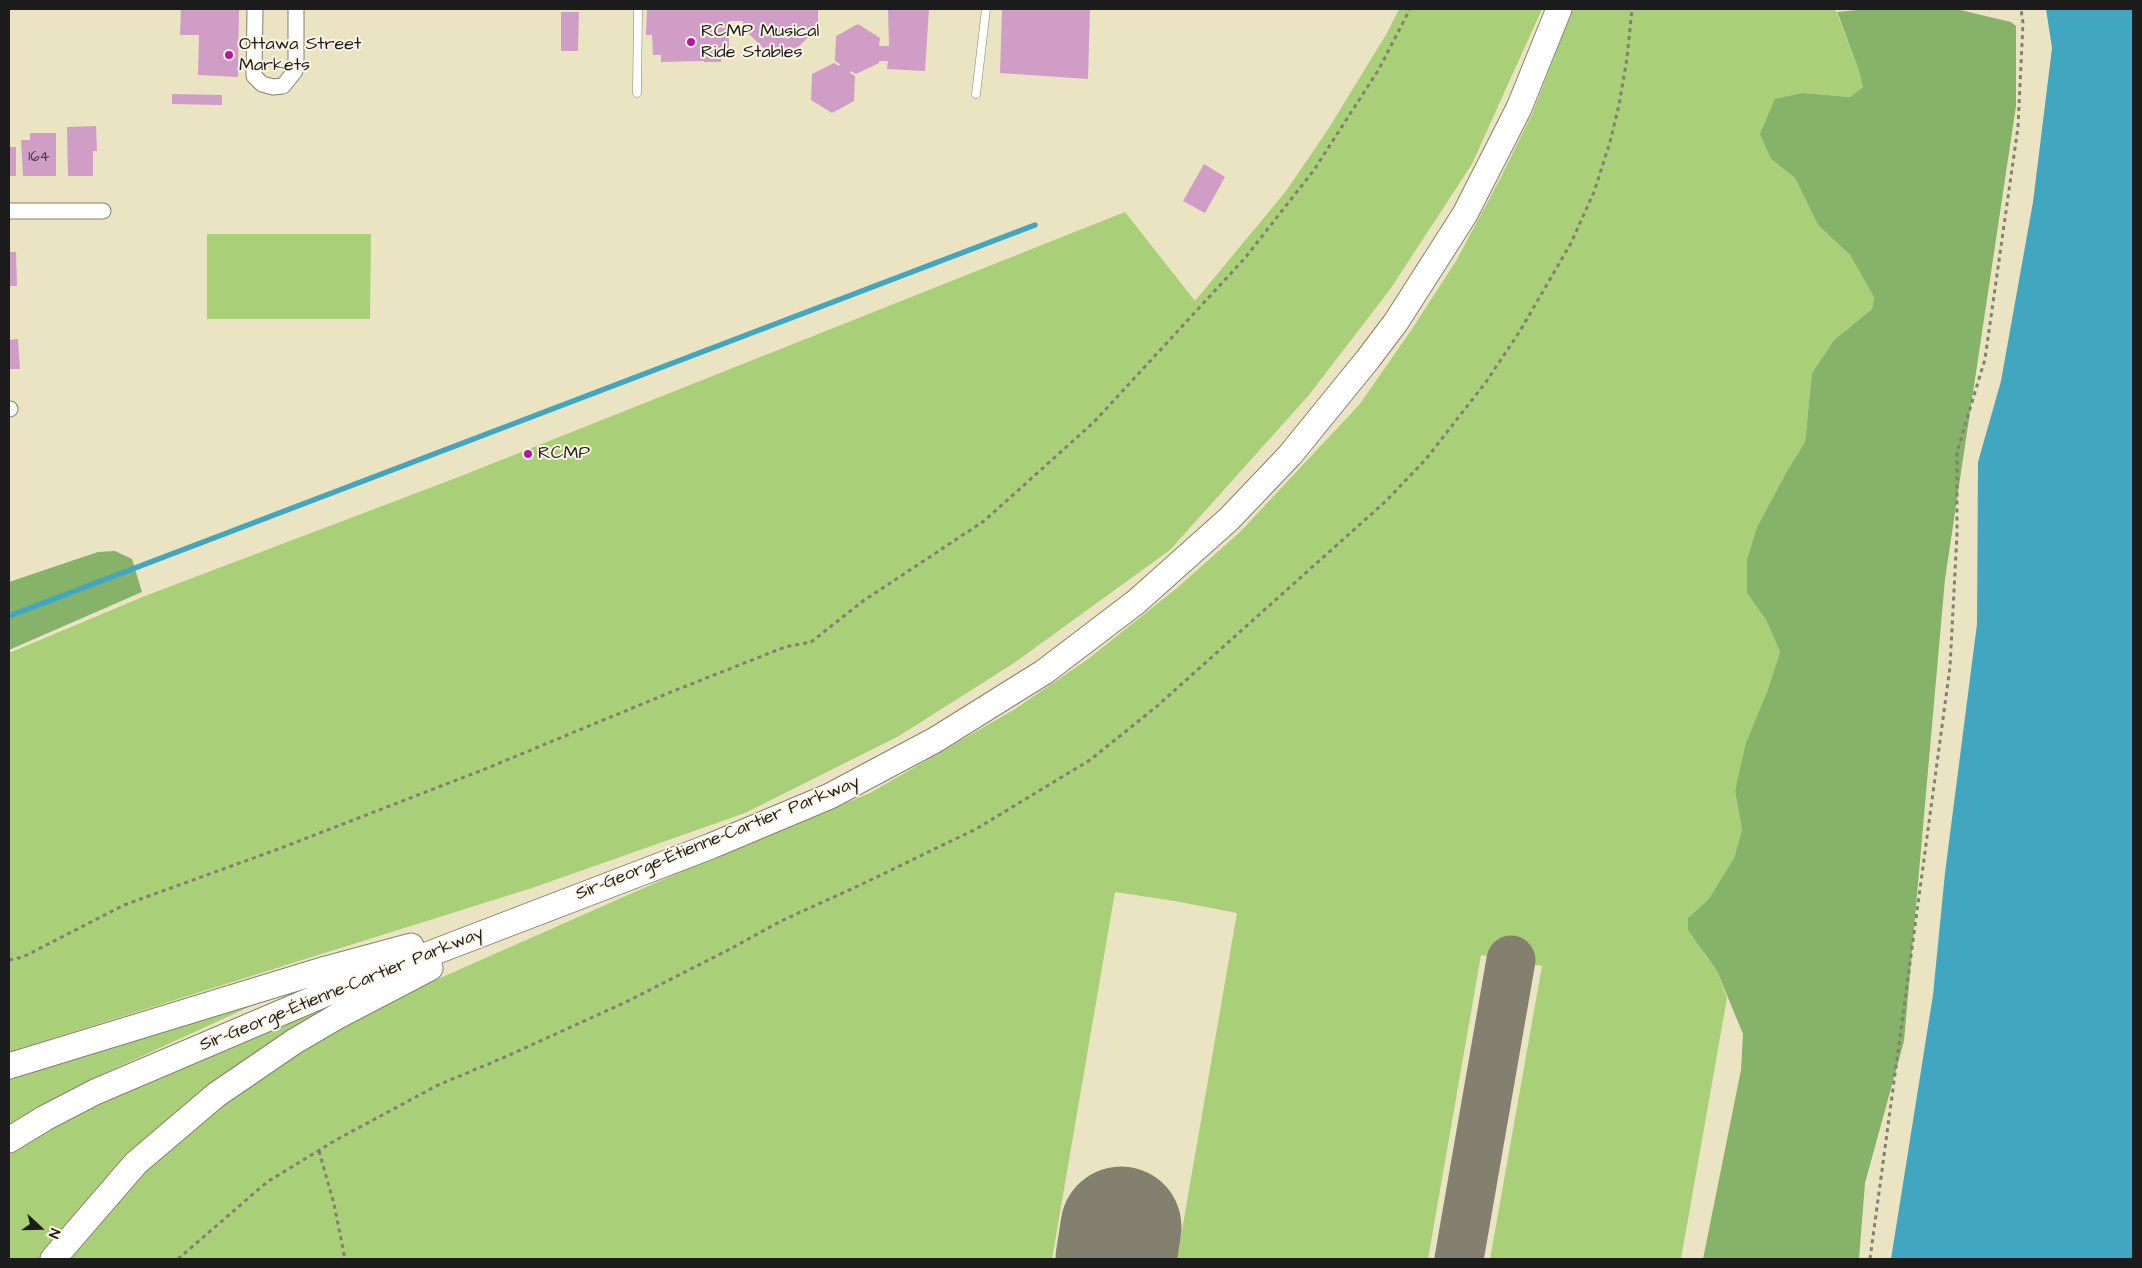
<!DOCTYPE html>
<html>
<head>
<meta charset="utf-8">
<style>
  body { margin:0 }
  #map { position:relative; width:2142px; height:1268px; overflow:hidden; background:#eae4c3; font-family:"Architects Daughter",sans-serif }
  canvas { display:block }
  .frame { position:absolute; inset:0; border:10px solid #1c1c1c; pointer-events:none }
  .north { position:absolute; left:15px; top:1203px; width:50px; height:50px; -webkit-text-stroke:4px #fcf5e5; paint-order:stroke; rotate:111deg; font-size:14px; font-weight:700; line-height:20px; text-align:center; color:#1c1c1c }
  .north::after { content:''; display:block; margin:auto; width:18px; height:22px; background:#1c1c1c; clip-path:polygon(50% 0,100% 100%,50% 72%,0 100%) }
</style>
</head>
<body>
<div id="map">
<canvas width="2142" height="1268"></canvas>
<div class="frame"></div>
<div class="north">N</div>
</div>
<script>
const c = document.querySelector('canvas').getContext('2d');
c.lineJoin = 'round';
function fill(path, color) { c.fillStyle = color; c.fill(path, 'evenodd'); }
const poly = rows => new Path2D(rows.map(r => 'M' + r).join(''));
function trace(path, color, width, dash) { c.strokeStyle = color; c.lineWidth = width; c.lineCap = dash ? 'butt' : 'round'; c.setLineDash(dash || []); c.stroke(path); }
function label(font, color, halo, rows, align = 'center') {
  c.font = font + ' "Architects Daughter",sans-serif'; c.lineWidth = 4; c.setLineDash([]); c.textBaseline = 'middle'; c.strokeStyle = halo; c.fillStyle = color; for (const [text, x, y, turn = 0] of rows) {
    c.save(); c.translate(x, y); c.rotate((+turn || 0) * Math.PI / 180); c.textAlign = isNaN(turn) ? turn : align; if (halo) c.strokeText(text, 0, 0); c.fillText(text, 0, 0); c.restore();
  }
}
fill(poly([
  [1399,9,1542,9,1472,164,1391,288,1309,395,1170,550,1014,663,899,736,745,813,532,888,9,1052,9,653,145,596,456,478,1125,212,1195,301,1286,191,1327,131,1387,33],
  [1573,9,1835,9,1858,68,1863,87,1850,97,1803,93,1771,159,1795,178,1818,225,1850,255,1874,297,1872,309,1834,340,1812,373,1805,442,1787,471,1757,527,1747,559,1747,593,1766,620,1780,652,1735,791,1742,830,1734,858,1708,900,1688,919,1705,955,1717,971,1727,998,1681,1259,1490,1259,1542,966,1481,955,1428,1259,1177,1259,1237,913,1175,901,1115,892,1052,1259,61,1259,109,1203,253,1076,395,998,714,857,870,793,1015,709,1088,659,1177,588,1240,532,1359,405,1410,332,1456,261,1500,179,1532,114],
  [207,234,371,234,370,319,207,319],
  [260,1002,92,1079,9,1127,9,1073],
  [340,1004,290,1034,42,1259,9,1259,9,1154,99,1101,203,1055]
]), '#a9cf79');
fill(poly([
  [1867,9,1956,9,2011,22,2016,26,2016,106,1945,579,1904,1041,1865,1183,1859,1259,1703,1259,1741,1070,1743,1034,1717,971,1688,930,1688,918,1708,900,1734,858,1742,830,1735,791,1746,743,1767,692,1780,652,1766,620,1747,593,1747,559,1757,527,1787,471,1805,442,1812,373,1834,340,1872,309,1874,297,1850,255,1818,225,1795,178,1771,159,1760,134,1775,99,1803,93,1850,97,1863,87,1858,68,1837,12],
  [115,551,132,559,142,592,9,650,9,582,98,552]
]), '#86b269');
fill(poly([
  [2046,9,2133,9,2133,1259,1891,1259,1933,995,1945,873,1977,624,1978,462,2001,381,2033,202,2052,48]
]), '#41a7c1');
trace(poly([
  [9,616,1035,225]
]), '#41a7c1', 5.5);
trace(poly([
  [1459,1259,1511,960]
]), '#838070', 49);
trace(poly([
  [1116,1259,1121,1227]
]), '#838070', 121);
fill(poly([
  [181,9,239,9,238,77,198,75,199,35,180,35],
  [647,9,818,9,818,28,796,49,765,50,743,28,743,21,729,21,729,55,721,55,721,62,704,62,704,61,661,62,661,55,653,55,652,35,646,35],
  [888,9,929,9,925,71,887,69,888,61,879,61,879,63,856,74,851,71,850,73,855,76,854,101,832,113,811,100,812,74,834,63,839,66,840,64,835,61,836,36,858,24,880,38,879,46,889,46],
  [1002,9,1090,9,1088,79,1000,73],
  [561,12,579,12,578,51,561,51],
  [172,94,222,95,222,105,172,104],
  [96,126,97,151,93,151,93,176,68,176,67,127],
  [30,133,56,133,56,176,23,176,21,140,30,140],
  [9,147,16,147,16,176,9,176],
  [1204,164,1225,177,1205,213,1183,201],
  [9,252,16,252,17,286,9,286],
  [18,339,20,369,9,369,9,340]
]), '#d09dc6');
const lane = poly([
  [637,93,638,9],
  [976,94,986,9]
]);
const street = poly([
  [255,9,254,76,262,84,273,87,283,86,295,71,296,61,296,9],
  [9,211,103,211],
  [9,409,10,409]
]);
const primary = poly([
  [9,1066,326,969,411,946],
  [9,1140,45,1118,95,1092,325,994,711,846,830,796,935,740,1044,672,1136,602,1229,519,1290,455,1368,359,1396,322,1465,214,1519,108,1559,9],
  [53,1259,136,1163,216,1095,295,1041,336,1017,430,968]
]);
trace(lane, '#838070', 9);
trace(street, '#838070', 17);
trace(primary, '#838070', 27);
trace(poly([
  [9,960,23,957,124,905,281,848,485,769,676,690,785,647,811,642,863,601,984,521,1094,422,1245,258,1314,170,1379,69,1410,9],
  [319,1151,334,1204,345,1259],
  [178,1259,267,1182,336,1140,438,1085,505,1057,626,1002,732,948,781,921,858,886,976,829,1090,760,1156,707,1386,501,1426,459,1486,382,1520,331,1571,243,1594,192,1610,142,1619,105,1627,58,1632,9],
  [1870,1259,1950,667,1957,534,1957,452,1985,359,2018,127,2023,23,2021,9]
]), '#838070', 3, [4, 4]);
trace(lane, '#fff', 8);
trace(street, '#fff', 15);
trace(primary, '#fff', 25);
for (const [x, y, r, color] of [
  [691,42,5,"#b5179e"],
  [229,55,5,"#b5179e"],
  [528,454,5,"#b5179e"]
]) { const dot = new Path2D(); dot.arc(x, y, r, 0, 2 * Math.PI); c.fillStyle = color; c.fill(dot); trace(dot, '#fcf5e5', 2); }
label('15px', '#493c46', null, [
  ["164",39,158]
]);
label('18px', '#1c1c1c', '#fcf5e5', [
  ["RCMP Musical",701,32],
  ["Ride Stables",701,53],
  ["Ottawa Street",239,45],
  ["Markets",239,66],
  ["RCMP",538,454]
], 'left');
label('18px', '#1c1c1c', '#fcf5e5', [
  ["Sir-George-Étienne-Cartier Parkway",718,839,-22],
  ["Sir-George-Étienne-Cartier Parkway",342,990,-22]
]);
</script>
</body>
</html>
